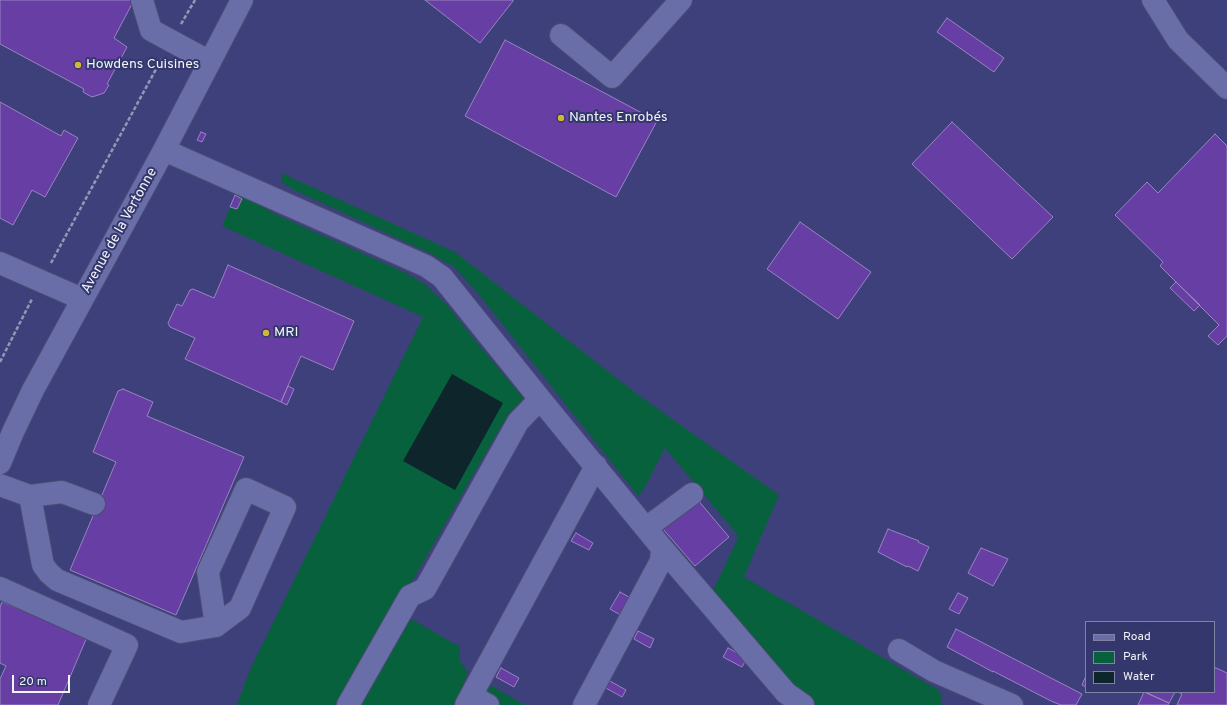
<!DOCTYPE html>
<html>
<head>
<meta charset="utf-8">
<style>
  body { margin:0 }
  #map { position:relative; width:1227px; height:705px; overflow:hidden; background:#34376c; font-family:Overpass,sans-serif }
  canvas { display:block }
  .legend { position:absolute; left:1085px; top:621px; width:130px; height:72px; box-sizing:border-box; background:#34376c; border:1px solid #8082a4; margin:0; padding:5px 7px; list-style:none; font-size:12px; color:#f1f3f9 }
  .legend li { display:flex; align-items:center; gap:8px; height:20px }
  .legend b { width:20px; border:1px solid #8082a4 }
  .scale { position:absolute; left:12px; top:675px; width:58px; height:18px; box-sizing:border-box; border:2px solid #f1f3f9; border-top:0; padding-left:5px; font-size:12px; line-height:14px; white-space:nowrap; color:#f1f3f9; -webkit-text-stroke:3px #34376c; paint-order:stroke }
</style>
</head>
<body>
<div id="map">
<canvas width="1227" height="705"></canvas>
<ul class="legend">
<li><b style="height:5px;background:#696ea8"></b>Road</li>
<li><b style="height:11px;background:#07613c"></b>Park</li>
<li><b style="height:11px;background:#0e252c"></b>Water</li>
</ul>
<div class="scale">20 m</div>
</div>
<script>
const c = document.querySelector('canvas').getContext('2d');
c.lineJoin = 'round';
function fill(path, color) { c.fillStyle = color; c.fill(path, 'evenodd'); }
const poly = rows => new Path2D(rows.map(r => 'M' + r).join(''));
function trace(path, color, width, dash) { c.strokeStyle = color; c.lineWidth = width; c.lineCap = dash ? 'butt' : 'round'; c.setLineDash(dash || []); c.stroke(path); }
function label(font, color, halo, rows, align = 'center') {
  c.font = font + ' Overpass,sans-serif'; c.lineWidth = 4; c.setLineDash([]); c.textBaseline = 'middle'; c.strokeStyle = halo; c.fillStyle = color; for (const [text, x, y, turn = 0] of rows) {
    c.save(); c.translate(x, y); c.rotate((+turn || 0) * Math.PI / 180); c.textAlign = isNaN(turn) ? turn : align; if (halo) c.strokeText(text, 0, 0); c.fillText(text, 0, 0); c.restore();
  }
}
fill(poly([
  [0,0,1227,0,1227,705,0,705],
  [1086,622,1214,622,1214,692,1086,692]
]), '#3e407b');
fill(poly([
  [281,173,455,252,637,394,779,495,744,577,940,691,942,705,816,705,804,698,710,597,738,538,736,533,665,448,643,491,638,496,476,291,453,266,429,253,294,190,281,182],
  [237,192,275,214,406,273,426,285,448,306,473,338,525,400,510,412,499,430,341,705,237,705,250,670,423,317,222,226],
  [406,616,460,647,460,661,468,672,455,705,355,705],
  [488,684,525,705,499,705,483,693]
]), '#07613c');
fill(poly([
  [452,374,503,403,455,490,403,461]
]), '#0e252c');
const building = poly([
  [0,0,134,0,114,38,127,47,107,84,109,85,104,93,92,97,83,92,84,89,0,44,0,0],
  [425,0,513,0,513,1,480,43,425,0],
  [947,18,1004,58,994,72,937,32,947,18],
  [505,40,657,121,616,197,465,116,505,40],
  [0,102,61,136,64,130,78,138,45,197,32,190,13,225,0,218,0,102],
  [952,122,1053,217,1012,259,912,164,952,122],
  [201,132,206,134,202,142,197,140,201,132],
  [1215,134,1227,146,1227,336,1218,345,1208,336,1219,325,1160,266,1163,262,1115,215,1147,182,1158,193,1215,134],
  [235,195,242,199,237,209,230,207,235,195],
  [800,222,871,272,838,319,767,269,800,222],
  [228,265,354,321,333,370,301,356,281,402,185,359,195,338,170,327,168,323,177,304,182,306,190,290,193,289,214,298,228,265],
  [1176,282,1200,305,1194,311,1170,288,1176,282],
  [288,386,294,389,287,405,281,402,288,386],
  [123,389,153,402,147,416,244,457,176,615,70,570,116,462,93,452,118,391,123,389],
  [697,499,729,537,695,566,662,528,697,499],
  [888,529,919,541,918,542,929,547,918,571,908,566,907,567,878,552,888,529],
  [576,533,593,543,589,550,571,541,576,533],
  [981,548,1008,559,993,586,968,573,981,548],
  [620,592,634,600,624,617,610,609,620,592],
  [958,593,968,598,959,614,949,609,958,593],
  [2,602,87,637,58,705,0,705,0,679,6,666,0,663,0,607,2,602],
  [956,629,1082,694,1076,705,1061,705,1051,701,993,671,993,672,947,647,956,629],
  [638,631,654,639,650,648,634,639,638,631],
  [728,648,747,658,742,667,723,657,728,648],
  [1214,667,1227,673,1227,705,1177,705,1182,694,1178,692,1214,692,1214,667],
  [501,668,519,678,514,687,496,677,501,668],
  [1086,676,1086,687,1082,685,1086,676],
  [608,680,626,690,622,697,604,687,608,680],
  [1144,692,1145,692,1169,703,1168,705,1138,705,1144,692],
  [1144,692,1175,692,1169,703,1144,692]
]);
fill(building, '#673ea3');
trace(building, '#9784c0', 1);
const minor = poly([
  [142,0,151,30,210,62],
  [1153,0,1178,40,1227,88],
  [561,35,612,77,681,0],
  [164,150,426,266,442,277,540,399,662,548,661,561,584,705],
  [0,263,82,299],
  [0,463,13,432,33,390,164,150,242,0],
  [0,485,30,496,43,565,49,573,57,580,181,632,216,626,240,608,285,507,246,489,208,572,216,626],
  [30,496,62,492,94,504],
  [646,528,692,494],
  [662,548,786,693,803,705],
  [0,588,127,645,99,705],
  [899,650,934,671,1012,705],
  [470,698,479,700,488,705],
  [348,705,410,596,425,589,518,422,540,399],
  [466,705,596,466]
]);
trace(minor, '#4c4c74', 24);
trace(poly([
  [181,24,195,0],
  [51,263,162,58],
  [0,362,32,299]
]), '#9497b4', 2.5, [4, 2]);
trace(minor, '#696ea8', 22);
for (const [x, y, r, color] of [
  [78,65,4,"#cfb837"],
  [561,118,4,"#cfb837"],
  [266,333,4,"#cfb837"]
]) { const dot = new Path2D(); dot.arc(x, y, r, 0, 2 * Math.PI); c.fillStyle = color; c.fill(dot); trace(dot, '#34376c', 1.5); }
label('14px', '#f1f3f9', '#34376c', [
  ["Howdens Cuisines",86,65],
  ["Nantes Enrobés",569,118],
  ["MRI",274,333]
], 'left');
label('14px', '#f1f3f9', '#34376c', [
  ["Avenue de la Vertonne",120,231,-61]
]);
</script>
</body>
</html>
